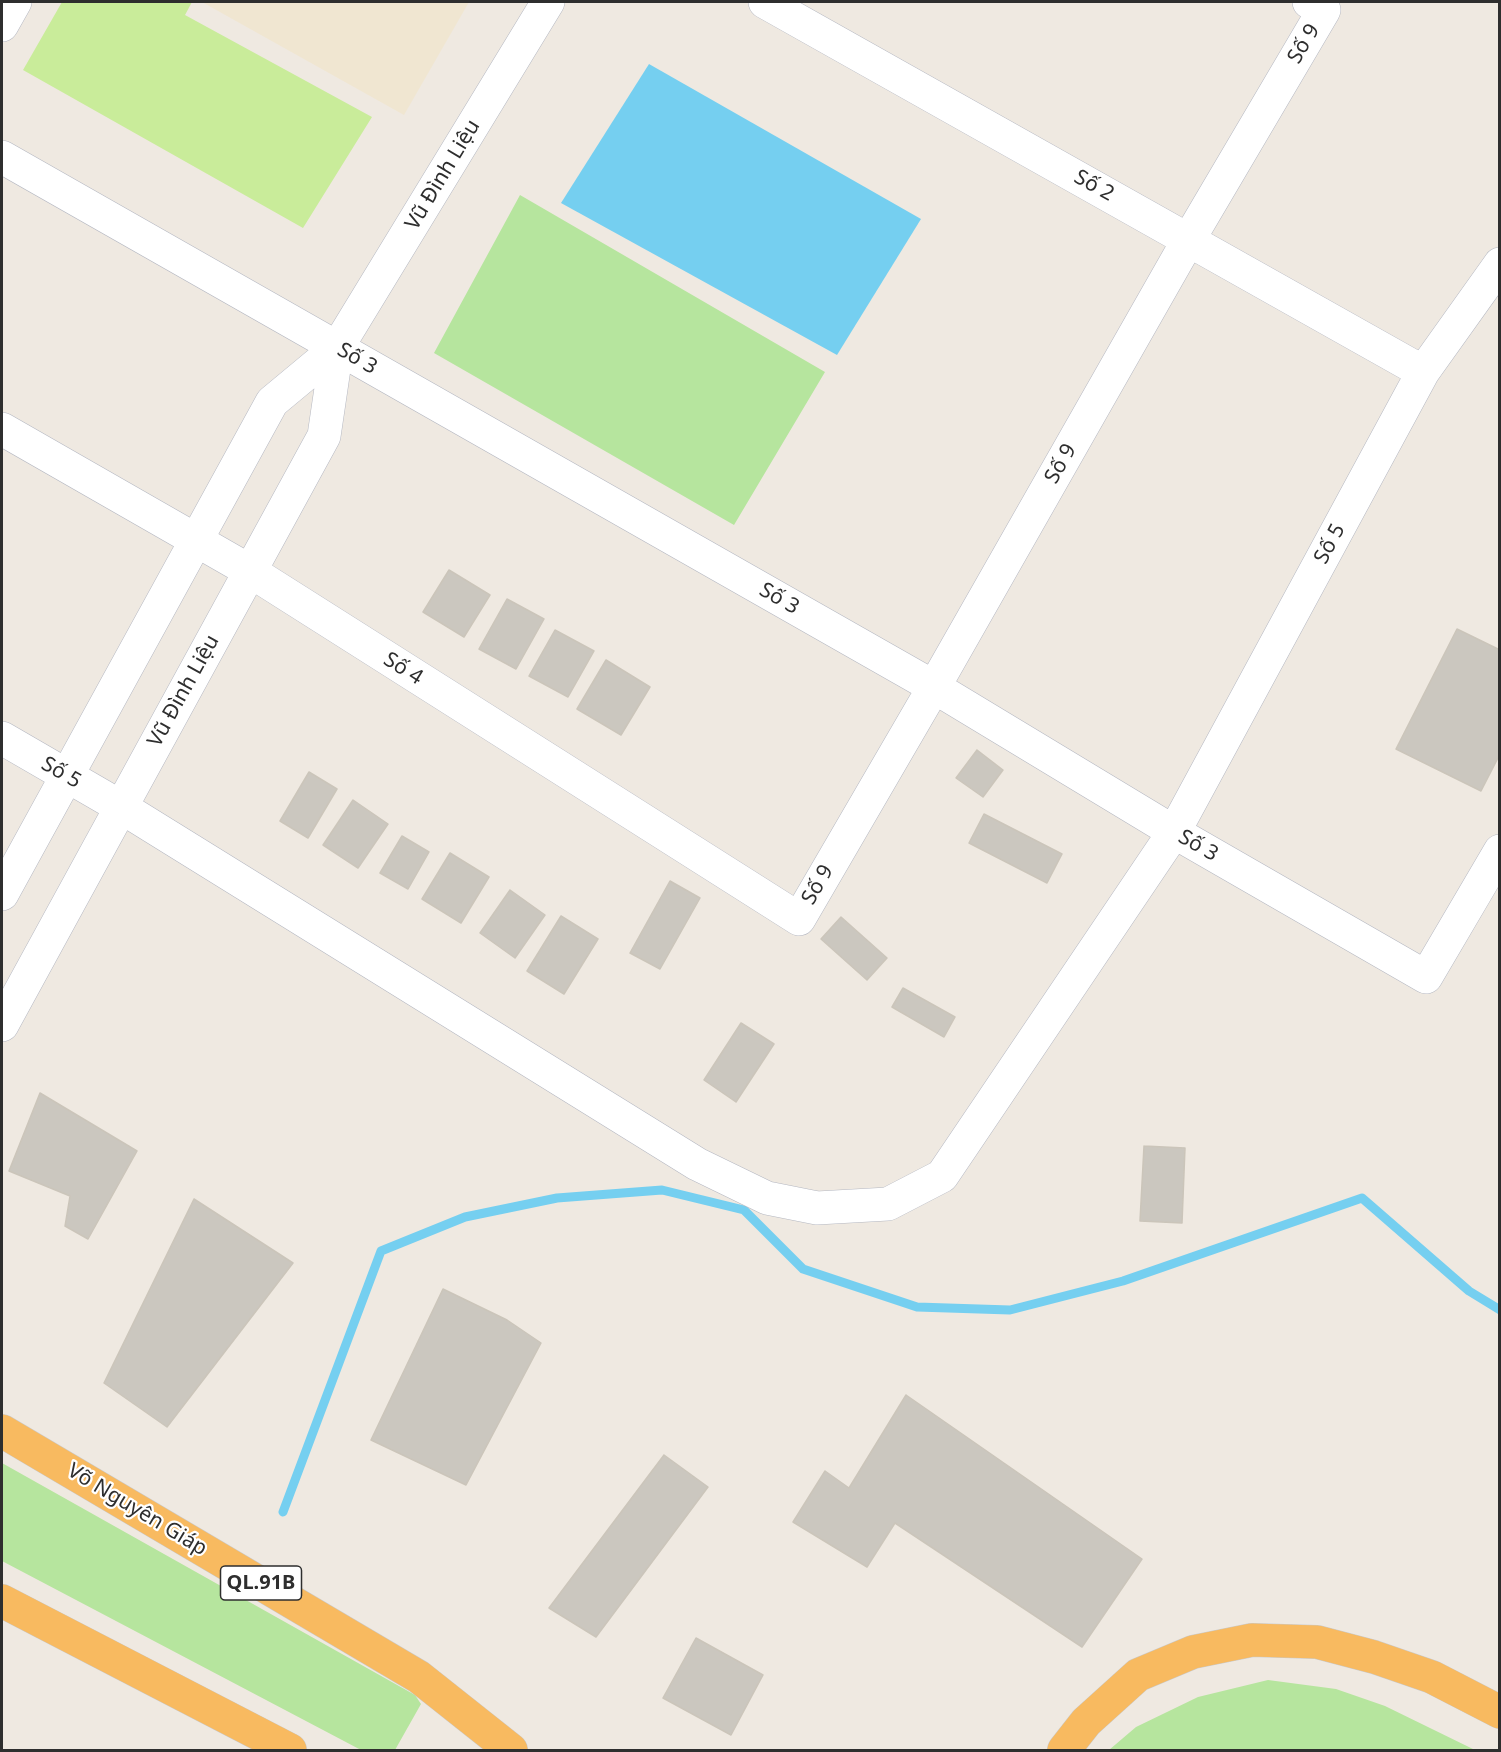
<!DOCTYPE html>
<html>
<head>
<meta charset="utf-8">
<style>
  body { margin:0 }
  #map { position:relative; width:1501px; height:1752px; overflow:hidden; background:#efe9e1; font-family:"Noto Sans",sans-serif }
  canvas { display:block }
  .frame { position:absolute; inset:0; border:3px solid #2e2e2e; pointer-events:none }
</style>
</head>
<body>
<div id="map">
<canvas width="1501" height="1752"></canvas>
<div class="frame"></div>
</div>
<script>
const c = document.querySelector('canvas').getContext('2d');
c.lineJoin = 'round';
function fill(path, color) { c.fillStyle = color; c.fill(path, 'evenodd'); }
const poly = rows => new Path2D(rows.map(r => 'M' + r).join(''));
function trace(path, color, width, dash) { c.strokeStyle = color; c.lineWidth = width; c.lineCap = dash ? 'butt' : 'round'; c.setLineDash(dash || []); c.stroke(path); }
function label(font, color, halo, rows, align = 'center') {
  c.font = font + ' "Noto Sans",sans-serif'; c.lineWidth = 4.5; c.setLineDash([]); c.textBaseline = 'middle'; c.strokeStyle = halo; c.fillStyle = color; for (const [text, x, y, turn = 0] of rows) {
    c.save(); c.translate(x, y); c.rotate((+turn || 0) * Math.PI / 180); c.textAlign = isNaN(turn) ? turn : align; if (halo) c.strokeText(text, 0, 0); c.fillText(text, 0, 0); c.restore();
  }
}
fill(poly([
  [202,2,469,2,404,115]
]), '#f0e6d1');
fill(poly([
  [520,195,825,372,734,525,434,353],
  [2,1463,415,1695,421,1704,395,1750,361,1750,2,1561],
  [1268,1680,1336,1689,1385,1706,1475,1750,1109,1750,1136,1727,1198,1697]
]), '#b6e59e');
fill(poly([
  [62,2,192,2,185,15,372,117,303,228,23,70]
]), '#c9ec9a');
fill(poly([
  [649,64,921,219,837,355,561,203]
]), '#75cff0');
trace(poly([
  [283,1512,381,1251,465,1217,557,1198,662,1190,744,1210,803,1269,917,1307,1010,1310,1123,1281,1362,1198,1469,1291,1500,1310]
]), '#75cff0', 9);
const building = poly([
  [449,570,490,595,464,637,423,612,449,570],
  [507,599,544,619,516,669,479,649,507,599],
  [1457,629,1500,650,1500,754,1481,791,1396,749,1457,629],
  [555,630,594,651,568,697,529,676,555,630],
  [606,660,650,687,621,735,577,709,606,660],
  [977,750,1003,770,983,797,956,778,977,750],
  [309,772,337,789,308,838,280,821,309,772],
  [353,800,388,824,358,868,323,845,353,800],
  [984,814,1062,854,1047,883,969,843,984,814],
  [402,836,429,852,408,889,380,873,402,836],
  [450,853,489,877,461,923,422,899,450,853],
  [670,881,700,898,660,969,630,953,670,881],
  [510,890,545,915,515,958,480,933,510,890],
  [561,916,598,939,564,994,527,971,561,916],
  [841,917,887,958,867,980,821,939,841,917],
  [903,988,955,1017,944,1037,892,1007,903,988],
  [741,1023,774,1044,736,1102,704,1080,741,1023],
  [40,1093,137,1151,88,1239,65,1226,70,1196,9,1171,40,1093],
  [1144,1146,1185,1148,1182,1223,1140,1221,1144,1146],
  [194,1199,293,1263,167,1427,104,1383,194,1199],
  [443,1289,507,1320,541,1343,466,1485,371,1440,443,1289],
  [906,1395,1142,1559,1082,1647,895,1523,867,1567,793,1522,825,1471,849,1488,906,1395],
  [664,1455,708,1487,596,1637,549,1608,664,1455],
  [696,1638,763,1675,731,1735,663,1698,696,1638]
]);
fill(building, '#cbc7bf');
trace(building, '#cbc5ba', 1.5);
const minor = poly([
  [765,2,1423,372],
  [2,25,15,2],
  [2,157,934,687,1174,832,1426,977,1500,851],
  [2,429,250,571,799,919,934,687,1189,239,1324,10,1309,2],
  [2,738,121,807,697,1164,767,1198,817,1208,888,1204,942,1176,1174,832,1423,372,1500,264]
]);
const tertiary = poly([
  [2,894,272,402,337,348,548,2],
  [2,1025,324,436,337,348]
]);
const trunk = poly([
  [2,1431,419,1677,511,1750],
  [2,1601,290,1750],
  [1064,1750,1086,1722,1138,1675,1193,1652,1252,1640,1317,1642,1374,1657,1432,1677,1500,1712]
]);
trace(minor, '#b4b7c1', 34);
trace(tertiary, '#b4b7c1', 34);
trace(trunk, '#c9c9c9', 34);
trace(minor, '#fff', 33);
trace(tertiary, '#fff', 33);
trace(trunk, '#f8ba60', 33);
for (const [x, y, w] of [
  [261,1583,81]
]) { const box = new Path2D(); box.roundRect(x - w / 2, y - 17, w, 34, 4.5); c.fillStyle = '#fff'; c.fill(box); trace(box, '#2e2e2e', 1.5); }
label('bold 20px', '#2e2e2e', null, [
  ["QL.91B",261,1583]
]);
label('21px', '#2e2e2e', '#fff', [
  ["Số 9",1304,44,-59],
  ["Vũ Đình Liệu",443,175,-59],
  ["Số 2",1094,186,29],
  ["Số 3",357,359,30],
  ["Số 9",1061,464,-60],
  ["Số 5",1330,544,-62],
  ["Số 3",779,599,30],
  ["Số 4",403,669,32],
  ["Vũ Đình Liệu",184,691,-61],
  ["Số 5",61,773,30],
  ["Số 3",1198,846,30],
  ["Số 9",818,885,-60],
  ["Võ Nguyên Giáp",137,1510,31]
]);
</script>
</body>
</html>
